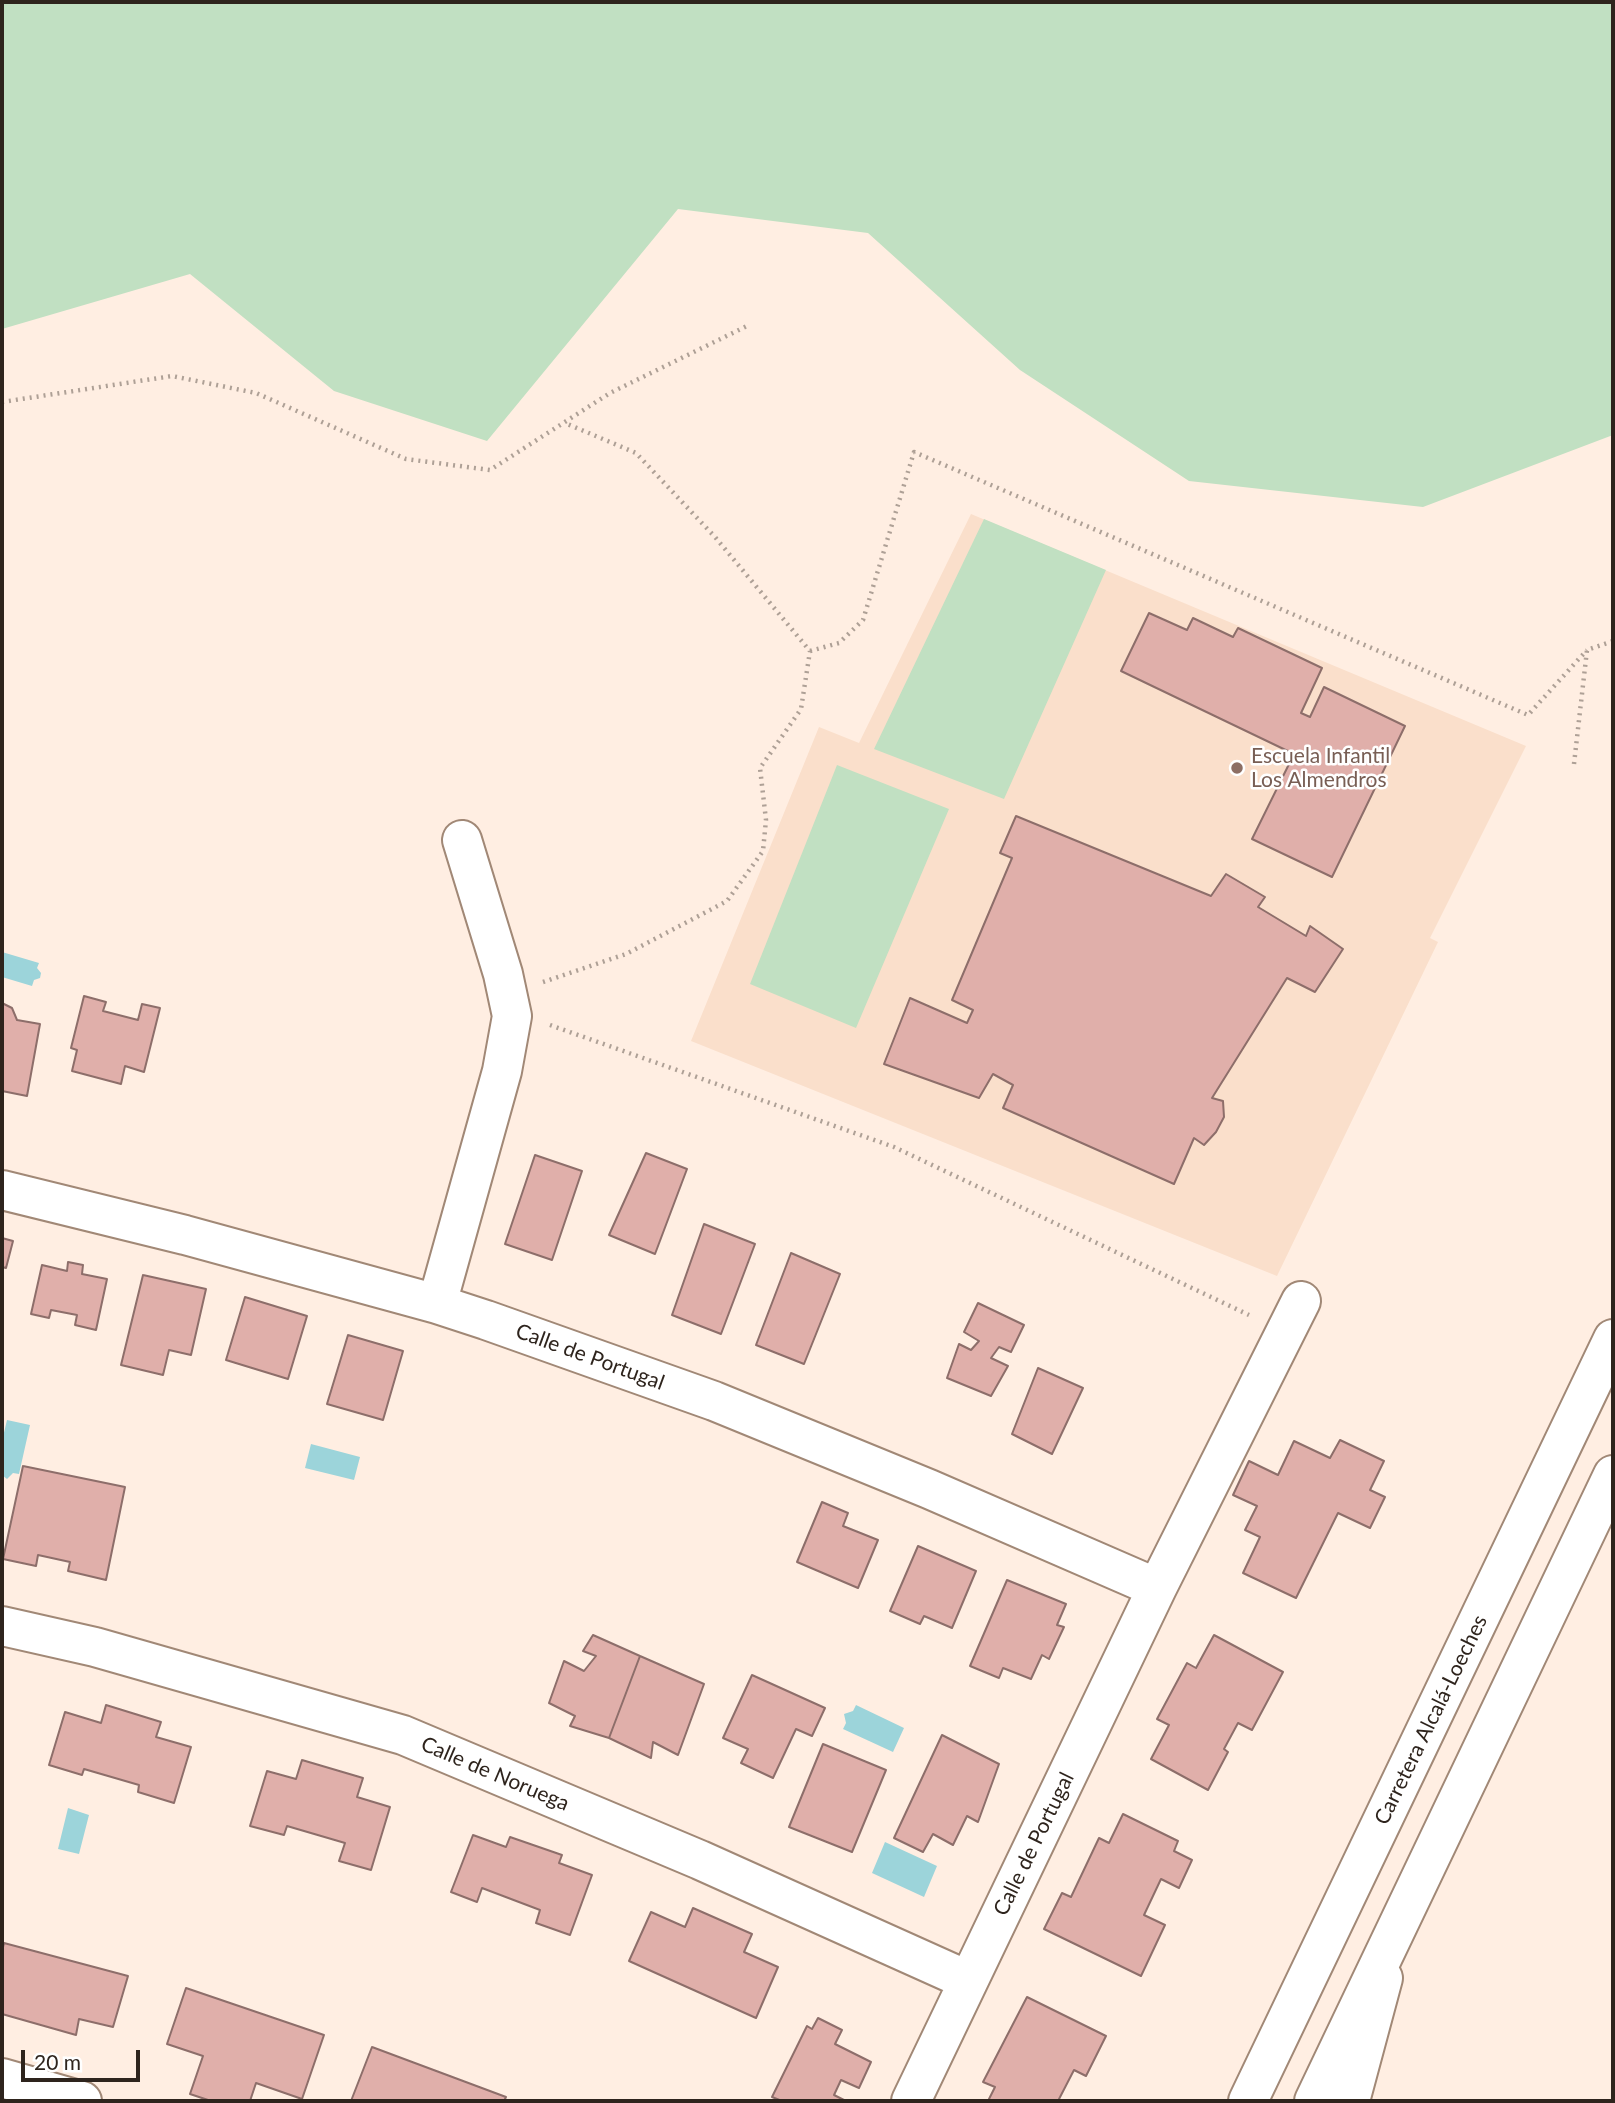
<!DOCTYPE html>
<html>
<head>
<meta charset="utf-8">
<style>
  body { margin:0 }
  #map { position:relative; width:1615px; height:2103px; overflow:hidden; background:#ffeee2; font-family:Lato,sans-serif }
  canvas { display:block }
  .frame { position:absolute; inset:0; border:4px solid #2e241d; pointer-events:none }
  .scale { position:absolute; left:21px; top:2050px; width:119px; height:32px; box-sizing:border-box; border:4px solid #2e241d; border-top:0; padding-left:9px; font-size:21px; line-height:24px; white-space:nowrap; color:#2e241d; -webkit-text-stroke:5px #fff; paint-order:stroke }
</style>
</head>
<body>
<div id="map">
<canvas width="1615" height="2103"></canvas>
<div class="frame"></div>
<div class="scale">20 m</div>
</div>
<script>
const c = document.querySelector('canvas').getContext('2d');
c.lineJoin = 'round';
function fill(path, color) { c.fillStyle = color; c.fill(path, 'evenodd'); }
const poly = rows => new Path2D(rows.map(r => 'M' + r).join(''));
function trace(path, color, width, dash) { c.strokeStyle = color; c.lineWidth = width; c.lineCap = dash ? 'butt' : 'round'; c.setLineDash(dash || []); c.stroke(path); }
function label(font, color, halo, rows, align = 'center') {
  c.font = font + ' Lato,sans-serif'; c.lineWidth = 5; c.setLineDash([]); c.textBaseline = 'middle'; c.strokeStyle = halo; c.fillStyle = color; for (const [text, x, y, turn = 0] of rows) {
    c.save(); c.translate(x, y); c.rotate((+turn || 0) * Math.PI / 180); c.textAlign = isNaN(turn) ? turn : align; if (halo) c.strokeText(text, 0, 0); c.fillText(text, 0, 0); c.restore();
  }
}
fill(poly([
  [971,514,1526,746,1430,938,1438,942,1277,1276,691,1041,819,727,859,743]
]), '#fadfcb');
fill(poly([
  [2,2,1613,2,1613,435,1423,507,1189,481,1020,370,868,233,678,209,487,441,334,391,190,274,2,329],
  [984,519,1106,570,1004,799,874,749],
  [837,765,949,809,856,1028,750,984]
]), '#c1e0c2');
fill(poly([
  [2,952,39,963,37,968,41,973,40,978,34,980,32,986,2,977],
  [7,1420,30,1425,19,1474,13,1473,7,1479,2,1475,2,1441],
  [311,1444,360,1457,354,1480,305,1468],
  [856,1705,904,1728,893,1752,843,1729,846,1723,844,1714,853,1711],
  [68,1808,89,1815,79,1854,58,1849],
  [885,1842,937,1866,924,1897,872,1873]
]), '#9cd4da');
const building = poly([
  [1149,613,1187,630,1193,618,1233,637,1238,628,1322,668,1301,713,1310,717,1324,687,1405,726,1332,877,1252,839,1294,754,1121,671,1149,613],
  [1016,816,1211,896,1226,874,1265,897,1258,907,1306,936,1310,926,1343,949,1315,992,1287,978,1212,1098,1223,1101,1224,1117,1216,1132,1204,1145,1194,1138,1174,1184,1003,1108,1013,1085,993,1074,979,1098,884,1064,910,998,967,1023,973,1010,952,1000,1012,858,1000,853,1016,816],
  [84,996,106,1002,103,1011,138,1020,142,1004,160,1008,144,1072,125,1066,121,1084,72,1071,77,1050,71,1048,84,996],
  [2,1003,12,1008,17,1020,40,1024,27,1096,2,1091,2,1003],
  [646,1153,687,1169,655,1254,609,1235,646,1153],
  [535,1155,582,1171,552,1260,505,1244,535,1155],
  [704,1224,755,1244,721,1334,672,1315,704,1224],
  [2,1238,13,1241,6,1268,2,1267,2,1238],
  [791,1253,840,1274,804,1364,756,1345,791,1253],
  [68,1262,83,1265,82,1274,107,1279,96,1330,75,1325,77,1315,51,1310,49,1318,31,1314,42,1265,67,1271,68,1262],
  [143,1275,206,1289,191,1355,169,1350,163,1375,121,1365,143,1275],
  [245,1297,307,1316,288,1379,226,1360,245,1297],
  [978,1303,1024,1325,1011,1352,999,1347,991,1358,1008,1366,991,1396,947,1378,959,1344,971,1350,979,1341,964,1332,978,1303],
  [348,1335,403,1351,383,1420,327,1404,348,1335],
  [1038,1368,1083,1388,1052,1454,1012,1434,1038,1368],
  [1340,1440,1384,1461,1370,1490,1385,1497,1370,1528,1338,1513,1296,1598,1243,1573,1260,1537,1245,1530,1257,1506,1233,1495,1249,1461,1278,1475,1294,1441,1330,1458,1340,1440],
  [23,1466,125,1487,106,1580,68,1571,70,1562,38,1555,36,1566,3,1559,23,1466],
  [822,1502,848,1513,843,1526,878,1540,858,1588,797,1562,822,1502],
  [918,1546,976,1571,952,1628,924,1616,920,1624,890,1611,918,1546],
  [1007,1580,1066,1604,1057,1625,1064,1627,1049,1659,1042,1655,1031,1679,1003,1668,999,1678,970,1666,1007,1580],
  [593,1635,640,1656,609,1738,570,1726,575,1716,549,1703,564,1661,584,1671,596,1656,583,1651,593,1635],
  [1214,1635,1283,1672,1252,1730,1238,1723,1224,1749,1228,1752,1208,1790,1151,1759,1169,1725,1157,1719,1187,1663,1196,1668,1214,1635],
  [640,1656,704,1684,678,1755,653,1742,651,1758,609,1738,640,1656],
  [752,1675,825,1708,812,1736,796,1729,773,1778,741,1763,748,1749,723,1738,752,1675],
  [106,1705,161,1722,156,1737,191,1747,174,1803,138,1792,139,1785,84,1769,82,1775,49,1765,65,1712,101,1723,106,1705],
  [942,1735,999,1764,978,1822,967,1816,953,1845,933,1834,923,1852,894,1838,942,1735],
  [823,1744,886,1770,852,1852,789,1827,823,1744],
  [302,1760,363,1778,357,1797,390,1807,371,1870,339,1861,345,1843,287,1826,284,1835,250,1826,267,1771,296,1779,302,1760],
  [1123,1814,1178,1841,1174,1851,1192,1860,1179,1888,1161,1879,1144,1915,1165,1925,1141,1976,1044,1929,1062,1893,1071,1897,1099,1838,1109,1843,1123,1814],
  [473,1835,506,1847,510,1837,562,1855,559,1863,592,1875,570,1935,536,1923,540,1910,482,1888,477,1902,451,1892,473,1835],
  [693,1908,752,1934,744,1952,778,1967,756,2018,629,1961,651,1912,685,1927,693,1908],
  [4,1943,128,1976,113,2027,79,2019,76,2035,2,2014,2,1951,4,1943],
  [186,1988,324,2035,302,2099,256,2083,250,2101,211,2101,190,2094,203,2056,167,2044,186,1988],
  [1027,1997,1106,2036,1086,2076,1074,2070,1058,2101,988,2101,995,2087,983,2082,1027,1997],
  [818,2018,842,2030,835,2044,871,2062,859,2088,841,2080,834,2095,846,2101,782,2101,772,2097,807,2026,812,2029,818,2018],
  [372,2047,506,2097,504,2101,351,2101,372,2047]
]);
fill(building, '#e0afaa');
trace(building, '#8d6e6a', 2);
const minor = poly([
  [2,1190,185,1235,437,1304,486,1320,714,1401,929,1489,1157,1588],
  [437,1304,502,1071,512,1016,503,974,462,840],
  [2,1626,95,1647,403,1735,700,1860,967,1980],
  [2,2078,82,2101],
  [911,2101,1157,1588,1301,1301],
  [1350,2101,1383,1978]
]);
const major = poly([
  [1248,2101,1613,1339],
  [1314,2101,1613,1475]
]);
trace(minor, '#a18876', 42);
trace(major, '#a18876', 42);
trace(poly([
  [2,402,172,376,256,393,406,459,490,470,610,393,747,326],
  [810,651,839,643,863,620,914,452,1528,715,1587,650],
  [1574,764,1587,650,1613,641],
  [543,982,626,954,727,901,763,851,766,820,760,768,801,709,810,651,715,537,636,453,565,423],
  [550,1025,894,1147,1249,1315]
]), '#aea096', 4.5, [2, 5]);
trace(minor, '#fff', 38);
trace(major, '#fff', 38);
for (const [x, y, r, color] of [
  [1237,768,7,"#8d6e63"]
]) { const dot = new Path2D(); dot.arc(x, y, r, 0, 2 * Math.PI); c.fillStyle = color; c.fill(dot); trace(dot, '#fff', 2.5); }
label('21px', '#785e54', '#fff', [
  ["Escuela Infantil",1251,756],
  ["Los Almendros",1251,780]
], 'left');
label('21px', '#2e241d', '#fff', [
  ["Calle de Portugal",590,1357,20],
  ["Carretera Alcalá-Loeches",1431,1720,-64],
  ["Calle de Noruega",495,1774,23],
  ["Calle de Portugal",1034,1844,-64]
]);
</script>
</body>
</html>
